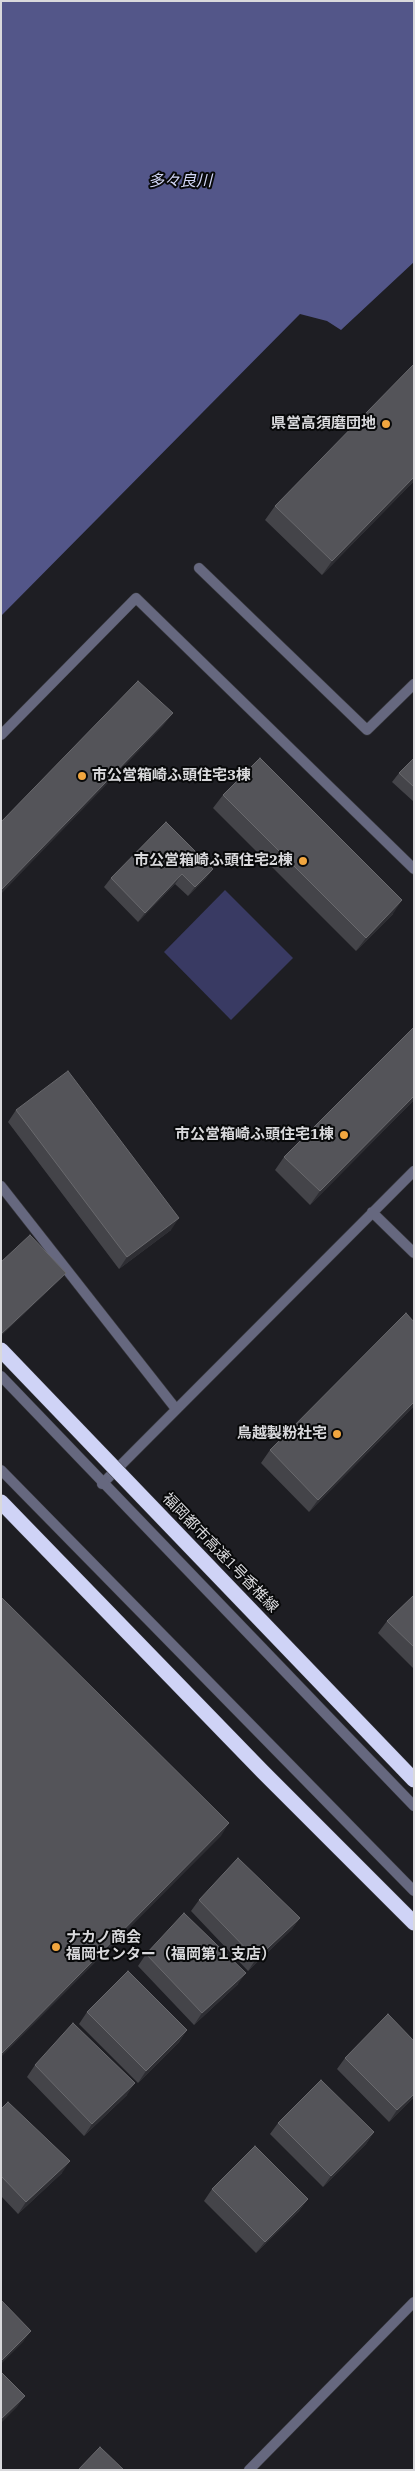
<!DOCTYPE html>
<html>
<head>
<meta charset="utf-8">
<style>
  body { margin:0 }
  #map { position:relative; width:415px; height:2471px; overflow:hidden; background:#1e1e23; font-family:"IBM Plex Serif",serif }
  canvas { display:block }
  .frame { position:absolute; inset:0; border:2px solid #d9d9dc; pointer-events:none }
</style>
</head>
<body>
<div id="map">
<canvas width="415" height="2471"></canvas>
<div class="frame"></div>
</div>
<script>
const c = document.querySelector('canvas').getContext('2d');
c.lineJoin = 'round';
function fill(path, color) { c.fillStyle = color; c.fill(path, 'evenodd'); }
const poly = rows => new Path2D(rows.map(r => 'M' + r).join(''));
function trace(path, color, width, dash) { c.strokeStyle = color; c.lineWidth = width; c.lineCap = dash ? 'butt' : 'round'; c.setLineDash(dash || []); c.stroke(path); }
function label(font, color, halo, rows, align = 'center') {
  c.font = font + ' "IBM Plex Serif","Noto Sans JP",serif'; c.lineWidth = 4; c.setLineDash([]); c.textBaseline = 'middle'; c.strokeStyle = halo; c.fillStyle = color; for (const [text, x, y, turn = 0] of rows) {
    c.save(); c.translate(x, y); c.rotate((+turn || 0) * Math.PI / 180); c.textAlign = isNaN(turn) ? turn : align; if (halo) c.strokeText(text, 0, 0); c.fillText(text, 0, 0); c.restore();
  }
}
fill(poly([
  [225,890,293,958,231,1020,164,952]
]), '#393a63');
fill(poly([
  [1,1,414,1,414,262,341,330,327,321,300,314,1,616]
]), '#535689');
const service = poly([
  [199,568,367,730,414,684]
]);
const minor = poly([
  [1,735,136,598,414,869],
  [1,1186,176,1409],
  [372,1212,414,1253],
  [102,1484,414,1171]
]);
const tertiary = poly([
  [1,1376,414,1806],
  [1,1470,414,1891],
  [249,2470,414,2302]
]);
const motorway = poly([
  [1,1502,263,1772,414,1923]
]);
trace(service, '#38383d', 11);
trace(minor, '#38383d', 11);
trace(tertiary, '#38383d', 11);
trace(motorway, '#38383d', 16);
trace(service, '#66687f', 10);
trace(minor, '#66687f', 10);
trace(tertiary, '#66687f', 10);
trace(motorway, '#cfd3f6', 15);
const motorwayBridge = poly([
  [1,1350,414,1780]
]);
trace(motorwayBridge, '#38383d', 16, []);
trace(motorwayBridge, '#cfd3f6', 15);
fill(poly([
  [414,481,322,575,265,520,275,506],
  [414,758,414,802,392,782,399,773],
  [223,795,393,914,356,951,213,808],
  [213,869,206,878,188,896,175,884,138,922,104,887,111,878],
  [414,1100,310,1205,275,1170,284,1157],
  [16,1110,171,1230,119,1269,8,1122],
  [414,1406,309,1512,261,1463,270,1450],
  [414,1595,414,1669,378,1633,387,1621],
  [199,1900,300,1918,292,1929,248,1971,191,1911],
  [146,1954,238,1984,194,2025,138,1966],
  [87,2012,187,2030,179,2042,138,2083,79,2024],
  [345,2058,414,2097,389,2122,337,2069],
  [35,2065,127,2095,84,2136,27,2077],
  [1,2109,62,2173,18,2214,1,2196],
  [278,2123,374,2132,366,2144,323,2187,270,2134],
  [212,2189,308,2199,299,2211,256,2253,204,2201]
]), '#444449');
fill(poly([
  [414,477,414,481,322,575,332,561],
  [173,713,163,726,1,894,1,890],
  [213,869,206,878,188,896,195,887],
  [182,874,175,884,138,922,145,913],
  [402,900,393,914,356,951,366,938],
  [414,1096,414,1100,310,1205,320,1191],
  [179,1218,171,1230,119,1269,127,1257],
  [66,1273,62,1278,1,1336,1,1334],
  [414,1402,414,1406,309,1512,318,1500],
  [229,1823,221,1836,1,2057,1,2054],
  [300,1918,292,1929,248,1971,256,1959],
  [246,1973,238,1984,194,2025,202,2013],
  [187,2030,179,2042,138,2083,146,2071],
  [135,2083,127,2095,84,2136,92,2124],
  [414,2094,414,2097,389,2122,397,2110],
  [374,2132,366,2144,323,2187,331,2176],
  [70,2161,62,2173,18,2214,26,2202],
  [308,2199,299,2211,256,2253,265,2242],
  [31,2331,23,2342,1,2364,1,2361],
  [25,2396,17,2407,1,2423,1,2419]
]), '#2e2e33');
const building = poly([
  [414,364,414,477,332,561,275,506,414,364],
  [138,681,173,713,1,890,1,822,138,681],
  [260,758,402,900,366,938,223,795,260,758],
  [414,758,414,787,399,773,414,758],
  [166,822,213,869,195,887,182,874,145,913,111,878,166,822],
  [414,1027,414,1096,320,1191,284,1157,414,1027],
  [68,1071,179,1218,127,1257,16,1110,68,1071],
  [30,1235,66,1273,1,1334,1,1262,30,1235],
  [406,1313,414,1322,414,1402,318,1500,270,1450,406,1313],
  [414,1595,414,1647,387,1621,414,1595],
  [1,1597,229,1823,1,2054,1,1597],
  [238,1858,300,1918,256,1959,199,1900,238,1858],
  [184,1913,246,1973,202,2013,146,1954,184,1913],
  [128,1971,187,2030,146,2071,87,2012,128,1971],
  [388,2014,414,2041,414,2094,397,2110,345,2058,388,2014],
  [73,2023,135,2083,92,2124,35,2065,73,2023],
  [321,2080,374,2132,331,2176,278,2123,321,2080],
  [8,2102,70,2161,26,2202,1,2176,1,2109,8,2102],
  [255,2146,308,2199,265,2242,212,2189,255,2146],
  [1,2300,31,2331,1,2361,1,2300],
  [1,2372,25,2396,1,2419,1,2372],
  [100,2447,124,2470,78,2470,100,2447]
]);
fill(building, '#545459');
trace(building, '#69696d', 1);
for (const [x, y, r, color] of [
  [386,424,5,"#f1a63f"],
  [82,776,5,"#f1a63f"],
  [303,861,5,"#f1a63f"],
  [344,1135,5,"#f1a63f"],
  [337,1434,5,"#f1a63f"],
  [56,1947,5,"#f1a63f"]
]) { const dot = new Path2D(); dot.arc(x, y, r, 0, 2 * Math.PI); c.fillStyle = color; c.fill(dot); trace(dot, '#08090a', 2); }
label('bold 15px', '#d9d9dc', '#08090a', [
  ["県営高須磨団地",376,424],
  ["市公営箱崎ふ頭住宅3棟",92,776,"left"],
  ["市公営箱崎ふ頭住宅2棟",293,861],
  ["市公営箱崎ふ頭住宅1棟",334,1135],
  ["鳥越製粉社宅",327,1434],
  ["ナカノ商会",66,1938,"left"],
  ["福岡センター（福岡第１支店）",66,1955,"left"]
], 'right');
label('15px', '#d9d9dc', '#08090a', [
  ["福岡都市高速1号香椎線",220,1553,46]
]);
label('italic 16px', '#d3d7f7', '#08090a', [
  ["多々良川",180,181]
]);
</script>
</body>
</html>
